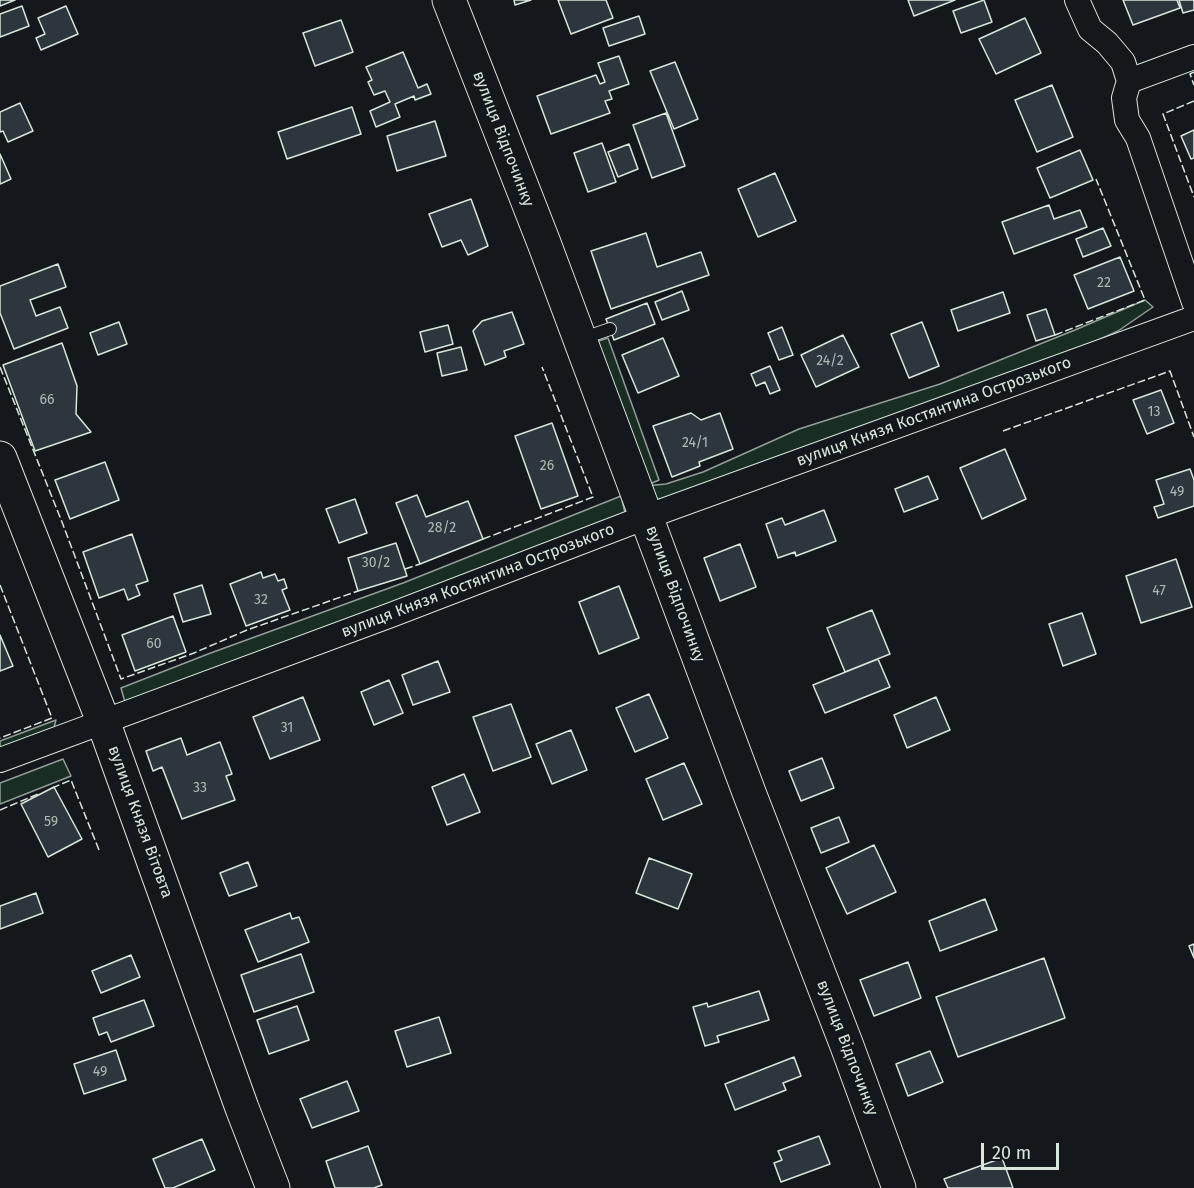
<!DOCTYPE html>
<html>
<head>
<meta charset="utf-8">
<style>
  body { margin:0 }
  #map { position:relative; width:1194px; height:1188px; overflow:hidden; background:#14181c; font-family:"Fira Sans",sans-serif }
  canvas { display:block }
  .scale { position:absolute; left:981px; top:1143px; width:78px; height:27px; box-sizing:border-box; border:3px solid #d8e6dc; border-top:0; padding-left:8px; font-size:18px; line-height:21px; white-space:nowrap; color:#d8e6dc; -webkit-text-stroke:4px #14181c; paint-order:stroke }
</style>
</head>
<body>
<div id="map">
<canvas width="1194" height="1188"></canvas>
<div class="scale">20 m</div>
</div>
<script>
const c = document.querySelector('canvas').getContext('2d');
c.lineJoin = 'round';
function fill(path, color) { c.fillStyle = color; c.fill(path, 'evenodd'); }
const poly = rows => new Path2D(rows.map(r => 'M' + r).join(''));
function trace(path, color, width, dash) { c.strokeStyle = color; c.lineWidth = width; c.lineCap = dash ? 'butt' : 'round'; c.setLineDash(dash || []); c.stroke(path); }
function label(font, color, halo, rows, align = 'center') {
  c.font = font + ' "Fira Sans",sans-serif'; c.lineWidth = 4.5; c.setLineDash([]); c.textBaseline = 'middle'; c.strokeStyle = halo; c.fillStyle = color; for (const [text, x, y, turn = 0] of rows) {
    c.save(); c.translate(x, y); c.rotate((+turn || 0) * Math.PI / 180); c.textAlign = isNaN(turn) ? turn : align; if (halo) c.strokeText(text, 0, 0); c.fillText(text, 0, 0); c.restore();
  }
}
const green = poly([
  [1145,300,1153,307,1118,331,1030,371,651,507,589,344,608,338,659,480,645,486,666,484,703,472,799,429,940,384,1075,330,1145,300],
  [621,496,626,517,127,709,121,688,208,654,403,583,621,496],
  [56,720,51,739,0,754,0,741,56,720],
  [63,759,71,776,0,804,0,783,63,759]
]);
fill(green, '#1a2d24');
trace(green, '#939e99', 1.5);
const building = poly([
  [0,0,15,0,0,6,0,0],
  [514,0,531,0,515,5,514,0],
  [558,0,606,0,613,18,571,34,558,0],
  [908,0,955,0,914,16,908,0],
  [984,0,992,22,961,33,953,11,984,0],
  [1123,0,1177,0,1180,8,1133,25,1123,0],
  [1179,0,1194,0,1194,10,1183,13,1179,0],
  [22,6,29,26,0,37,0,14,22,6],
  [66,6,78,34,41,50,36,38,45,34,38,18,66,6],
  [639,16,645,34,609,46,603,28,639,16],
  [1025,18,1041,53,996,74,979,39,1025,18],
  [341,20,353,52,315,66,303,33,341,20],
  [403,52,418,88,427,84,431,94,415,100,414,96,395,104,400,117,376,127,370,111,390,102,385,91,374,95,368,82,372,80,366,67,403,52],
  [619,56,629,84,609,91,612,99,605,101,610,113,551,134,537,96,596,75,600,84,605,82,598,63,619,56],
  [675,62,698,119,674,129,650,71,675,62],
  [1052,85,1073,137,1037,152,1015,100,1052,85],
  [20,103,33,131,8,142,3,131,0,132,0,112,20,103],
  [352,107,361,134,287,159,278,132,352,107],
  [666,113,685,166,652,178,633,125,666,113],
  [435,121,446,156,397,171,387,136,435,121],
  [1194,130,1194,158,1191,159,1181,136,1194,130],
  [602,143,616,182,588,192,574,153,602,143],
  [629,144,638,169,618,177,608,152,629,144],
  [1080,150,1093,180,1050,198,1037,168,1080,150],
  [0,154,11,179,0,184,0,154],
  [775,173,796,221,758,237,738,189,775,173],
  [471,199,488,246,468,255,461,240,442,247,429,214,471,199],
  [1049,205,1054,219,1080,210,1087,227,1014,254,1002,222,1049,205],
  [1103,228,1111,246,1083,257,1076,239,1103,228],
  [646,233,657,267,701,252,709,275,611,309,591,251,646,233],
  [1120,257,1134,291,1088,309,1074,275,1120,257],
  [58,264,66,287,30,300,36,316,60,307,68,328,14,349,0,313,0,286,58,264],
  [682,291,689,310,662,320,655,302,682,291],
  [1003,292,1010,313,958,331,951,310,1003,292],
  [647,303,655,324,614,340,606,319,647,303],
  [1046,309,1055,335,1036,341,1027,315,1046,309],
  [512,312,524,344,504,351,506,357,485,365,473,331,482,321,512,312],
  [119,322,127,344,98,355,90,333,119,322],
  [922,322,939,366,909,378,891,334,922,322],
  [448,325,453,344,425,352,420,332,448,325],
  [782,327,793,355,779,360,768,333,782,327],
  [843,335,859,367,816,387,801,355,843,335],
  [663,338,679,376,638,393,622,355,663,338],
  [62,343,77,386,76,414,91,432,35,451,3,365,62,343],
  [461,347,467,370,442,376,437,353,461,347],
  [770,366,780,390,770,394,765,382,756,386,751,374,770,366],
  [1161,390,1174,423,1147,434,1133,400,1161,390],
  [691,413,701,420,720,413,733,449,699,462,700,466,672,477,653,426,691,413],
  [552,423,578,496,541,509,515,436,552,423],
  [1005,449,1026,499,982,519,960,468,1005,449],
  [105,462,119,500,70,519,55,480,105,462],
  [1190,469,1194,480,1194,506,1158,518,1154,507,1164,504,1156,480,1190,469],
  [928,476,938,499,904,512,895,489,928,476],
  [417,495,426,517,468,501,483,539,420,564,396,503,417,495],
  [355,499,367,533,339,543,326,509,355,499],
  [824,510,836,541,796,556,795,552,778,558,766,524,782,518,785,525,824,510],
  [132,534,148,581,136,585,140,595,128,600,124,589,99,598,83,552,132,534],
  [396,543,407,576,358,591,348,558,396,543],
  [740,544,756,587,720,601,704,558,740,544],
  [1176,559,1192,607,1141,623,1126,576,1176,559],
  [261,572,263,578,275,574,278,581,284,579,287,588,282,590,290,610,246,626,230,584,261,572],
  [202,585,211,614,183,622,174,594,202,585],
  [619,586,639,638,599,654,579,602,619,586],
  [872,610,890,654,845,672,827,628,872,610],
  [1082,613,1096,654,1063,666,1049,624,1082,613],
  [173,616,186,652,135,671,122,635,173,616],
  [0,635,13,666,0,671,0,635],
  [878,659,890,687,825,713,813,685,878,659],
  [438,661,450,692,413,705,402,675,438,661],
  [389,680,403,713,374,725,361,692,389,680],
  [649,694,668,738,635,752,616,708,649,694],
  [303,697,320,740,270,759,253,717,303,697],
  [936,697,950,730,907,748,894,715,936,697],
  [511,704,531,757,493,771,473,717,511,704],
  [571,730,587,770,552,784,536,744,571,730],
  [181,738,187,755,220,742,232,774,226,776,235,800,182,819,162,767,153,771,146,751,181,738],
  [822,758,834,788,801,801,789,771,822,758],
  [684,763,702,804,663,820,646,779,684,763],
  [464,774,480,812,447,825,432,787,464,774],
  [54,787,82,839,48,857,21,804,54,787],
  [839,817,849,842,821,853,811,828,839,817],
  [874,845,896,892,847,914,826,868,874,845],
  [649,858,692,874,678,909,636,893,649,858],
  [248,862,257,886,229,896,220,873,248,862],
  [36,893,43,913,0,929,0,906,36,893],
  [985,899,997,930,940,951,929,921,985,899],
  [290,913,292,919,299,917,309,942,258,962,245,930,290,913],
  [1194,944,1194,958,1189,946,1194,944],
  [301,954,314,992,254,1012,241,975,301,954],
  [131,955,140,977,101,993,92,971,131,955],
  [1044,958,1065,1018,958,1057,936,997,1044,958],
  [908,962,921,998,874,1016,860,980,908,962],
  [759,991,769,1020,717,1036,719,1042,705,1046,693,1007,707,1003,708,1007,759,991],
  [144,1000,154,1026,111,1042,107,1032,99,1035,93,1018,144,1000],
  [297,1006,309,1040,269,1054,257,1020,297,1006],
  [439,1017,451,1053,407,1067,395,1031,439,1017],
  [116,1050,126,1080,84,1094,74,1064,116,1050],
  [930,1051,943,1082,908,1096,896,1064,930,1051],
  [794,1057,801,1076,783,1083,786,1090,735,1110,725,1084,794,1057],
  [347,1081,359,1111,312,1128,300,1099,347,1081],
  [819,1136,830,1164,781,1182,774,1163,782,1160,778,1151,819,1136],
  [202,1139,215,1170,173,1188,165,1188,153,1159,202,1139],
  [368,1146,382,1185,374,1188,335,1188,326,1161,368,1146],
  [1002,1158,1013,1188,948,1188,944,1179,1002,1158]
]);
fill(building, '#2c363c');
trace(building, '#d8e6dc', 1.5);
const lane = poly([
  [581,339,610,329]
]);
const street = poly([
  [1077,0,1090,29,1107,43,1123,62,1129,81,1124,98,1127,120,1138,138,1194,302],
  [1129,81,1194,57],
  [0,760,391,615,646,517,1194,318]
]);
const secondary = poly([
  [449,0,544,243,750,795,847,1046,899,1188]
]);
const primary = poly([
  [0,458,103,721,242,1108,273,1188]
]);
trace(lane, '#d8e6dc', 14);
trace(street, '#d8e6dc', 26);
trace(secondary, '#d8e6dc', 35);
trace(primary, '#d8e6dc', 35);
trace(lane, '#14181c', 12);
trace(street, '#14181c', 24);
trace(secondary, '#14181c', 33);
trace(primary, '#14181c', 33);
trace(poly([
  [1194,72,1190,74,1194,85],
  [1194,101,1163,114,1194,197],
  [1055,335,1145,300,1096,179],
  [0,367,62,522,121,679,194,653,247,630,358,591],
  [1003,431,1170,371,1194,437],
  [483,539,593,497,542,367],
  [405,569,420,564],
  [0,585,52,718,0,738],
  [52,788,71,780,99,850],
  [0,810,38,794]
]), '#d8e6dc', 1.5, [8, 3]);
label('14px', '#adbab4', null, [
  ["22",1104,283],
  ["24/2",830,361],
  ["66",47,400],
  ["13",1154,412],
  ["24/1",695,443],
  ["26",547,466],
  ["49",1177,492],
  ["28/2",442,528],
  ["30/2",376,563],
  ["47",1159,591],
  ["32",261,600],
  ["60",154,644],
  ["31",287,728],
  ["33",200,788],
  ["59",51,822],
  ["49",100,1072]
]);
label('16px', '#d8e6dc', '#14181c', [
  ["вулиця Відпочинку",503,139,69],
  ["вулиця Князя Костянтина Острозького",934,412,-20],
  ["вулиця Князя Костянтина Острозького",478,581,-21],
  ["вулиця Відпочинку",675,594,70],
  ["вулиця Князя Вітовта",140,822,70],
  ["вулиця Відпочинку",847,1048,69]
]);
</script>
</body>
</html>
